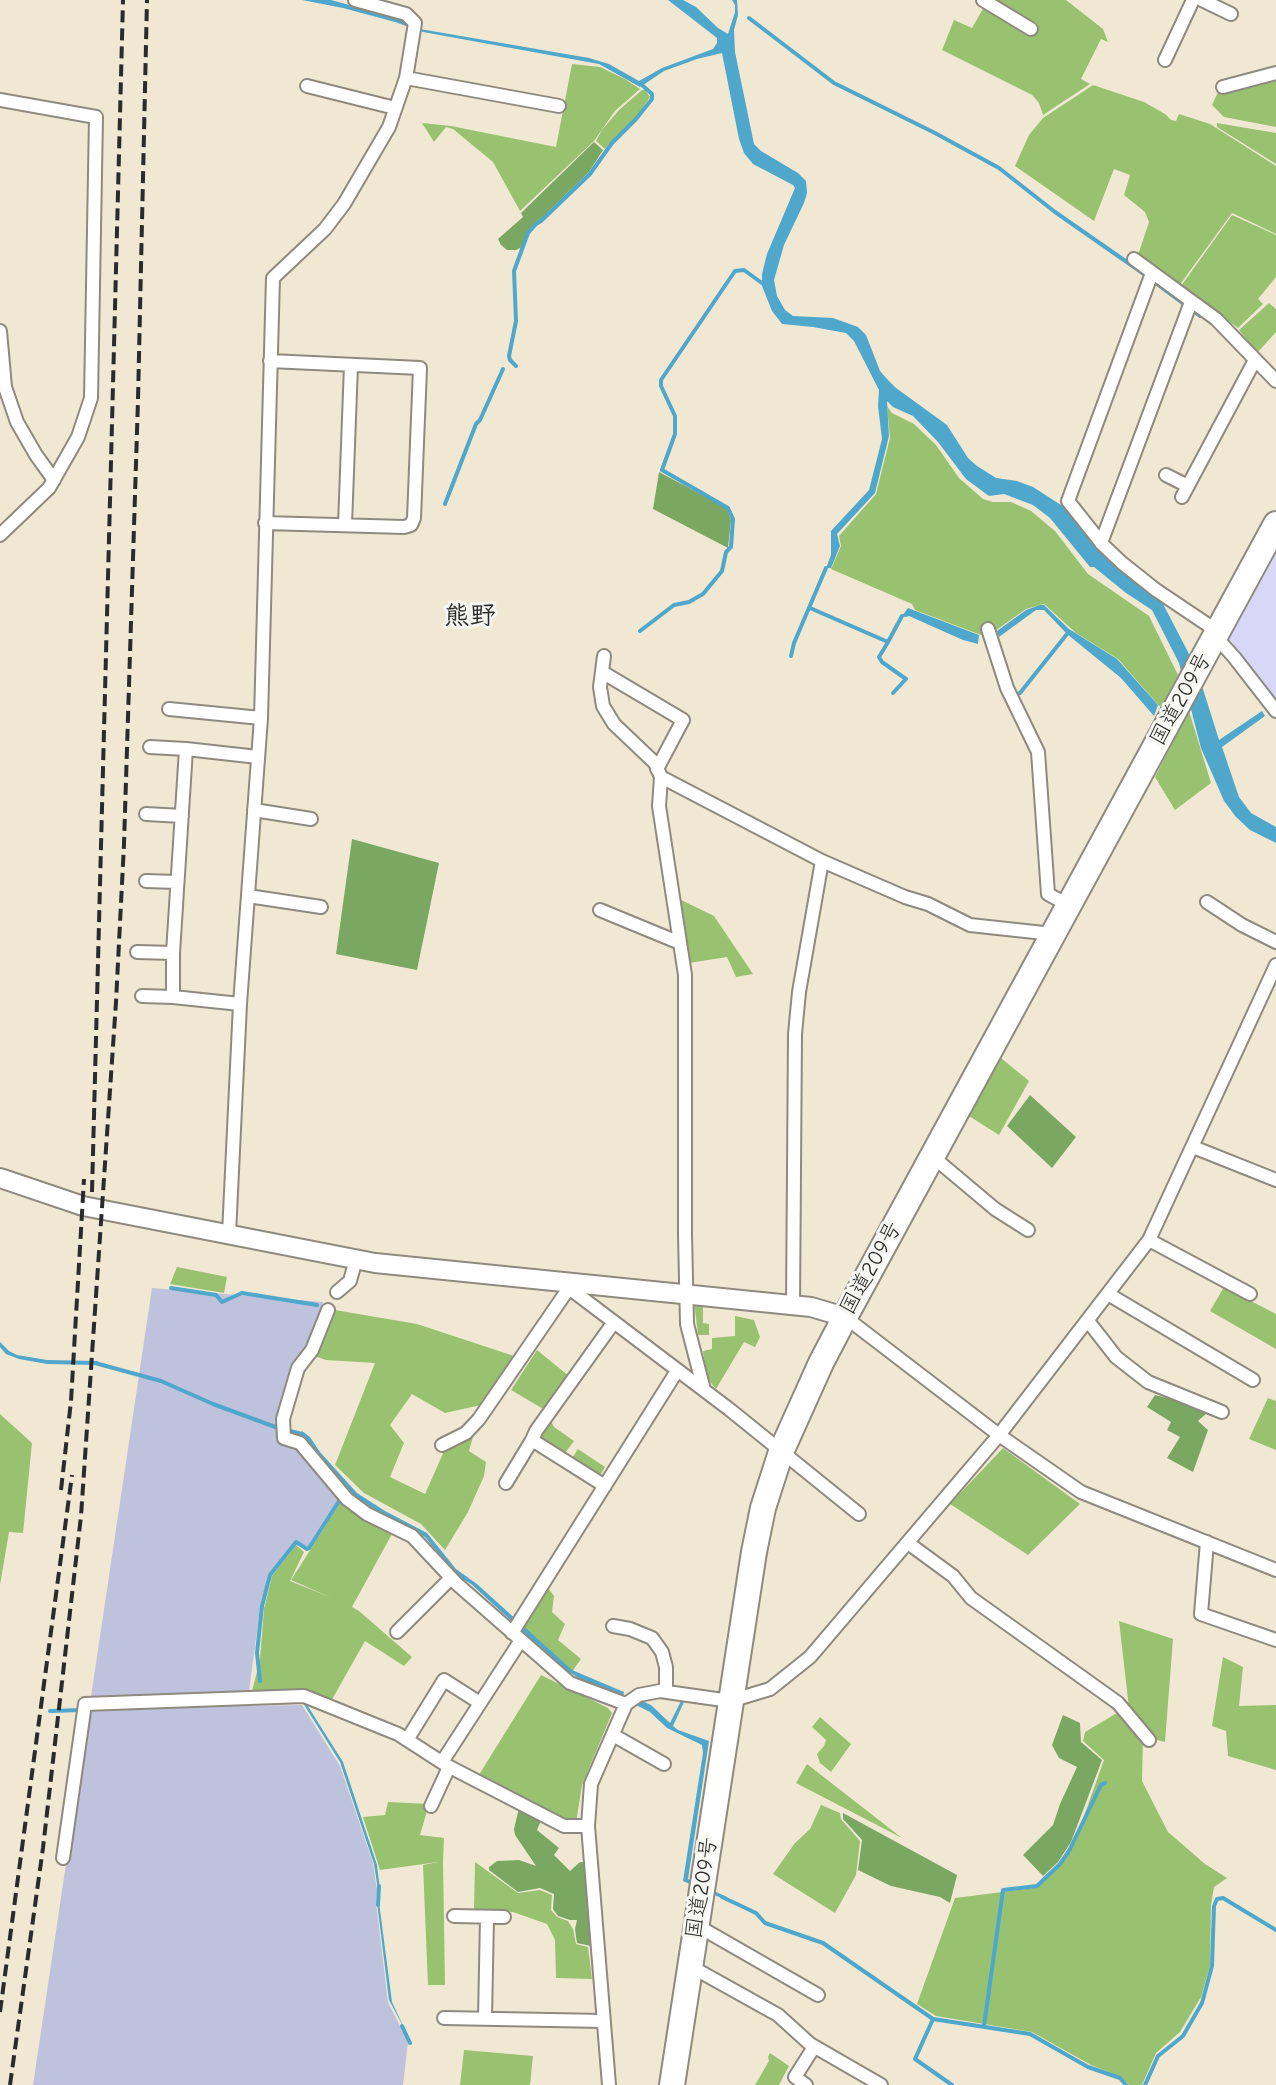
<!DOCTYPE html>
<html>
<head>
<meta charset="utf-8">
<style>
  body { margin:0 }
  canvas { display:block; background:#f1e8d3 }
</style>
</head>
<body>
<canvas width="1276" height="2085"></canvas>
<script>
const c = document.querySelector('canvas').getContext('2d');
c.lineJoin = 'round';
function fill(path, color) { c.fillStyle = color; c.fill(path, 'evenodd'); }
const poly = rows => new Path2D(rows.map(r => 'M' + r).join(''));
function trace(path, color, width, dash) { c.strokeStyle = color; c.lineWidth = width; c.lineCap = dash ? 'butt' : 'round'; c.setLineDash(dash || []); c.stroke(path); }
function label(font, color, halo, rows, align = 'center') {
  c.font = font + ' "Comic Neue","Klee One",sans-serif'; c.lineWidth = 6; c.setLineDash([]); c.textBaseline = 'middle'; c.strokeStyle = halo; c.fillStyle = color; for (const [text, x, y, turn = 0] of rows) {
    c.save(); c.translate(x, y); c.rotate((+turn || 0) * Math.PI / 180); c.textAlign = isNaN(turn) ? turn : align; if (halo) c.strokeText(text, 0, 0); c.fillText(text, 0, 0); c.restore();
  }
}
fill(poly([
  [1276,552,1276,701,1230,640,1230,632]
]), '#d8d7f8');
fill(poly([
  [152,1288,323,1302,313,1341,294,1366,277,1422,279,1444,290,1443,301,1448,339,1498,307,1548,295,1541,269,1575,261,1601,247,1706,302,1705,340,1766,373,1863,377,1890,376,1902,388,2002,408,2042,403,2085,33,2085]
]), '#bfc2dd');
fill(poly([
  [988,0,1066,0,1103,29,1108,42,1101,39,1081,79,1090,84,1043,115,1039,103,1032,95,942,50,954,20,972,28],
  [572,64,600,67,625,79,640,89,615,111,594,141,520,211,493,162,453,129,446,127,434,142,422,123,451,126,556,147],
  [1276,78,1276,127,1224,117,1212,105,1218,92],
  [1093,85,1144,102,1165,114,1171,120,1176,121,1179,114,1210,124,1276,166,1276,234,1232,213,1179,286,1138,255,1149,222,1145,212,1124,195,1130,175,1114,169,1094,221,1015,166,1029,135,1043,118],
  [642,90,645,90,650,97,636,117,605,149,596,141,602,130,619,110],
  [1217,123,1276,133,1276,164,1217,127],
  [1232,215,1276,235,1276,277,1258,299,1263,304,1238,328,1181,286],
  [1269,303,1276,309,1276,332,1257,353,1239,330],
  [887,406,892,413,914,424,936,445,959,478,983,499,993,502,1011,502,1031,511,1055,531,1088,574,1149,616,1178,675,1161,708,1118,659,1076,633,1044,604,1026,609,995,631,981,635,915,610,912,604,831,569,841,546,839,536,876,494,890,438],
  [1189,711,1211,783,1175,810,1155,777],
  [679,899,714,916,753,974,736,977,727,957,689,963],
  [1001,1058,1029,1081,999,1135,969,1116],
  [177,1267,227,1277,224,1293,170,1284],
  [1224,1287,1276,1314,1276,1349,1210,1311],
  [694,1301,715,1302,715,1306,703,1307,703,1323,709,1324,709,1335,698,1335],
  [335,1310,417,1324,514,1356,481,1405,445,1413,412,1394,390,1425,404,1443,390,1477,425,1494,445,1449,474,1433,469,1451,486,1462,484,1476,468,1512,445,1550,421,1524,364,1493,335,1465,375,1363,326,1360,314,1356],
  [735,1316,754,1320,760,1337,755,1347,744,1342,716,1389,707,1378,703,1351,712,1349,712,1338,735,1336],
  [537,1350,569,1376,545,1410,511,1390],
  [1268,1398,1276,1401,1276,1450,1249,1439],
  [0,1414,32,1443,23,1533,9,1532,0,1585],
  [551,1421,554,1427,574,1441,565,1453,539,1436],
  [1003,1448,1080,1504,1028,1555,950,1504],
  [578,1449,605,1467,599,1477,571,1460],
  [342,1500,393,1532,352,1607,359,1611,412,1657,404,1666,365,1641,330,1703,251,1695,260,1660,264,1609,272,1576,296,1545,304,1552,290,1581,332,1598,291,1580],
  [545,1584,554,1596,552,1612,565,1624,558,1640,581,1659,569,1676,517,1632],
  [1119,1621,1173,1639,1165,1742,1153,1739,1129,1708],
  [1223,1657,1243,1667,1239,1706,1276,1705,1276,1770,1228,1756,1226,1731,1212,1726],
  [541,1675,608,1708,612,1713,582,1785,576,1823,564,1823,477,1778],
  [1117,1713,1143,1737,1142,1781,1168,1832,1205,1864,1227,1878,1214,1887,1211,1905,1210,1966,1201,1997,1180,2032,1156,2053,1142,2085,1129,2085,1121,2077,1091,2065,1032,2032,936,2016,917,2004,955,1898,1034,1888,1062,1864,1074,1844,1104,1760,1083,1741,1085,1732],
  [820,1717,851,1744,831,1772,820,1763,817,1754,824,1746,826,1740,812,1727],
  [807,1764,902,1838,796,1783],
  [388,1802,429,1804,420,1835,444,1838,443,1861,445,1985,428,1985,423,1865,438,1862,380,1870,363,1817,385,1815],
  [821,1805,840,1813,841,1819,860,1841,856,1875,835,1913,773,1874,795,1843,810,1829],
  [475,1862,518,1893,540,1890,552,1895,551,1910,557,1917,568,1921,573,1929,576,1944,588,1947,592,1979,556,1978,555,1940,547,1924,513,1912,474,1910],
  [464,2050,533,2056,530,2085,460,2085],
  [770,2053,789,2066,779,2085,755,2085,769,2061,768,2057]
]), '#98c26f');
fill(poly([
  [594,142,603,150,589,172,527,232,522,247,516,250,507,250,501,245,498,239,523,217,521,213],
  [659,472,723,506,727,509,731,520,728,548,653,509],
  [352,839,439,863,417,970,336,954],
  [1030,1095,1076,1137,1052,1168,1007,1126],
  [1155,1395,1203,1407,1208,1412,1198,1421,1208,1430,1193,1472,1167,1458,1180,1437,1167,1430,1171,1422,1147,1407],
  [1063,1715,1080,1723,1081,1742,1102,1760,1071,1842,1058,1862,1043,1876,1023,1855,1053,1825,1060,1804,1077,1767,1059,1758,1052,1745],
  [519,1808,542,1818,537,1830,559,1848,554,1855,570,1871,580,1862,589,1863,594,1944,591,1946,577,1943,575,1929,577,1920,570,1920,558,1916,553,1909,554,1894,540,1888,518,1892,489,1870,489,1867,497,1861,519,1860,536,1866,515,1835,514,1829],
  [843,1813,957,1875,950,1903,940,1897,891,1886,858,1870,862,1840,843,1819]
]), '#7aa862');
fill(poly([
  [302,0,331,0,401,19,420,29,589,58,609,64,639,81,662,68,713,49,717,43,717,38,668,0,683,0,696,7,718,28,728,34,735,12,735,5,732,0,737,0,738,15,734,30,735,52,754,144,761,151,798,173,806,181,807,193,804,203,784,245,774,280,777,296,785,310,793,316,833,318,858,327,866,335,880,371,887,379,896,388,947,425,968,458,977,466,996,478,1017,481,1033,487,1072,512,1113,564,1162,602,1188,652,1203,689,1219,740,1262,711,1265,716,1222,747,1239,797,1251,813,1276,827,1276,843,1250,830,1236,817,1224,801,1201,748,1179,663,1152,610,1126,593,1094,567,1090,567,1050,518,1033,505,1004,494,989,496,966,479,938,442,913,416,893,407,887,401,889,436,875,493,837,534,840,546,831,568,826,568,831,555,831,531,869,490,882,439,878,406,879,390,854,341,846,333,813,327,782,324,772,311,762,286,762,274,767,254,795,188,793,185,753,164,744,153,739,139,722,53,697,59,664,71,640,87,599,64,423,32,395,22,343,8],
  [1040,605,1044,605,1069,629,1117,659,1158,705,1154,716,1121,678,1067,634,1044,610,1036,610,999,637,997,631,1026,610],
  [908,608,979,635,978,644,963,640,909,616,906,617,902,616],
  [0,1342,9,1351,17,1355,47,1360,98,1361,98,1365,47,1364,19,1359,6,1354,0,1347],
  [302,1431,310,1437,320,1452,357,1493,385,1511,427,1533,456,1569,477,1584,572,1670,624,1692,623,1696,580,1679,563,1668,471,1584,454,1574,426,1538,416,1531,389,1519,367,1507,356,1497,300,1437],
  [304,1700,343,1762,377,1865,380,1890,378,1890,374,1864,340,1762,303,1703,225,1705,224,1703],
  [642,1701,651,1705,670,1723,681,1701,684,1702,673,1726,678,1730,709,1741,688,1879,727,1897,726,1900,683,1881,703,1753,702,1745,667,1728,650,1712,638,1706,638,1704],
  [377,1902,379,1902,392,2002,405,2030,389,2000]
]), '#4fa7cc');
trace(poly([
  [749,18,834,83,935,133,999,168,1055,212,1134,267,1200,316],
  [516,366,510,360,509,356,516,321,514,271,528,233,536,224,541,221,590,174,612,143,636,119,652,99,652,94,642,85],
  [445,504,476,424,480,420,503,369],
  [810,608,888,642,879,657,882,662,906,679,893,693],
  [640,631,674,605,689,602,703,594,722,571,726,552,731,547,733,519,728,508,662,470,675,434,675,416,661,386,661,380,735,271,744,270,766,286],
  [888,642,902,616],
  [791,656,794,643,826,568],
  [1020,693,1067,634],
  [171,1288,216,1295,222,1302,242,1293,317,1305],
  [95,1363,161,1381,213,1404,278,1428,302,1434,305,1437],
  [260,1681,257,1653,262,1606,270,1575,296,1542,307,1549,309,1548,341,1498],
  [50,1711,83,1710],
  [722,1897,756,1913,765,1923,823,1943,933,2019,1030,2034,1088,2067,1120,2078,1126,2085],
  [378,1905,379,1886],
  [933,2019,915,2059,952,2085],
  [402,2026,410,2043],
  [984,2026,1003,1890,1037,1886,1060,1864,1069,1851,1101,1785,1105,1783],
  [1145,2085,1158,2056,1183,2036,1202,2003,1212,1966,1214,1906,1217,1899,1223,1898,1276,1930]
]), '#4fa7cc', 4);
const street = poly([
  [983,0,1031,29],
  [1202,0,1231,14],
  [1165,60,1193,0],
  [406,78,559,106],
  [307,86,395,108],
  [1223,87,1276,73],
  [0,100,96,117,91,398,78,437,49,488,0,535],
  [1134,259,1216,319,1276,381],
  [1152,273,1068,501,1103,545,1122,563,1156,590,1217,631],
  [0,331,5,387,17,422,36,455,54,480],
  [1166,475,1188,486],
  [1182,497,1255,360],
  [265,523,404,527,411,525,414,518,420,368,270,361],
  [345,525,351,365],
  [1101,543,1191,302],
  [988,629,1007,688,1038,752,1048,894,1068,905],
  [1215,636,1234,657,1276,711],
  [604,656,600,687,603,706,614,724,655,763,661,777,659,806,685,975,685,1234,687,1324,704,1390],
  [602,672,683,720,657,769],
  [169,709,261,718],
  [150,747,186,749],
  [661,777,822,861,905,897,928,904,970,925,1053,934],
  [254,810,311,819],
  [146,814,182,816],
  [146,881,177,882],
  [248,896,321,907],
  [1207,902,1242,925,1276,942],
  [600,910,680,943],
  [137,952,173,953],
  [142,996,173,997],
  [240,1004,173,997,173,953,186,749,258,757],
  [1193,1147,1276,1180],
  [932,1156,995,1209,1028,1230],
  [229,1234,240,1004,261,718,273,278,325,229,344,204,389,127,406,78,415,23,406,14,355,0],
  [1149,1240,1250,1294],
  [564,1282,569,1288,729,1409,859,1514],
  [337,1292,350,1281,356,1259],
  [1108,1294,1253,1380],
  [793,1305,795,1034,799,992,822,861],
  [328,1310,312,1350,298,1368,283,1419,284,1438,300,1443,347,1499,367,1514,412,1536,457,1584,570,1683,626,1704],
  [845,1317,999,1435,1081,1492,1276,1570],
  [1088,1321,1116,1357,1148,1382,1222,1412],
  [532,1440,536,1431,614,1322],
  [442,1445,466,1433,479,1419,569,1288],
  [506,1483,532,1440,605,1486],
  [1207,1542,1201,1614,1276,1640],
  [908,1543,953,1576,971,1598,1118,1703,1149,1740],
  [613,1626,630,1629,652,1638,662,1652,666,1667,666,1692],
  [397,1632,451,1578],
  [512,1633,677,1371],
  [613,1735,664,1764],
  [407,1740,444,1680,480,1703],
  [442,1762,521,1640],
  [431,1806,449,1767],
  [63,1858,85,1704,304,1696,398,1734,446,1765,564,1826,588,1826],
  [454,1916,504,1917],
  [696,1925,818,1995],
  [690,1966,778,2015,810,2044,881,2085],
  [444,2018,603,2021],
  [485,2019,487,1917],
  [609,2085,588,1826,591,1784,626,1704,639,1695,660,1691,730,1701,770,1689,810,1657,999,1435,1149,1240,1276,965],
  [806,2085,795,2077,814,2047]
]);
const secondary = poly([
  [0,1178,83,1206,375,1263,811,1307,845,1317]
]);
const highway = poly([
  [672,2085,754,1552,763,1508,781,1452,821,1363,845,1317,1276,524]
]);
trace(street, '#8e8a7f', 16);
trace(secondary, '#8e8a7f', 22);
trace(highway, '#8e8a7f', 28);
trace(street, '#fff', 12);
trace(secondary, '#fff', 18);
trace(highway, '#fff', 24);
trace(poly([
  [92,1192,123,0],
  [61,1490,71,1401,84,1179],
  [0,2012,72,1475],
  [10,2085,43,1848,81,1516,116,1002,124,844,138,400,147,0]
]), '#2b2b2b', 4, [12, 6]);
label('22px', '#2b2b2b', '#f6f6f2', [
  ["国道209号",1181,699,-61],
  ["国道209号",871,1268,-61],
  ["国道209号",702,1888,-81]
]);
label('bold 26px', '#2b2b2b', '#f6f6f2', [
  ["熊野",470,617]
]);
</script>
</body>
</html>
